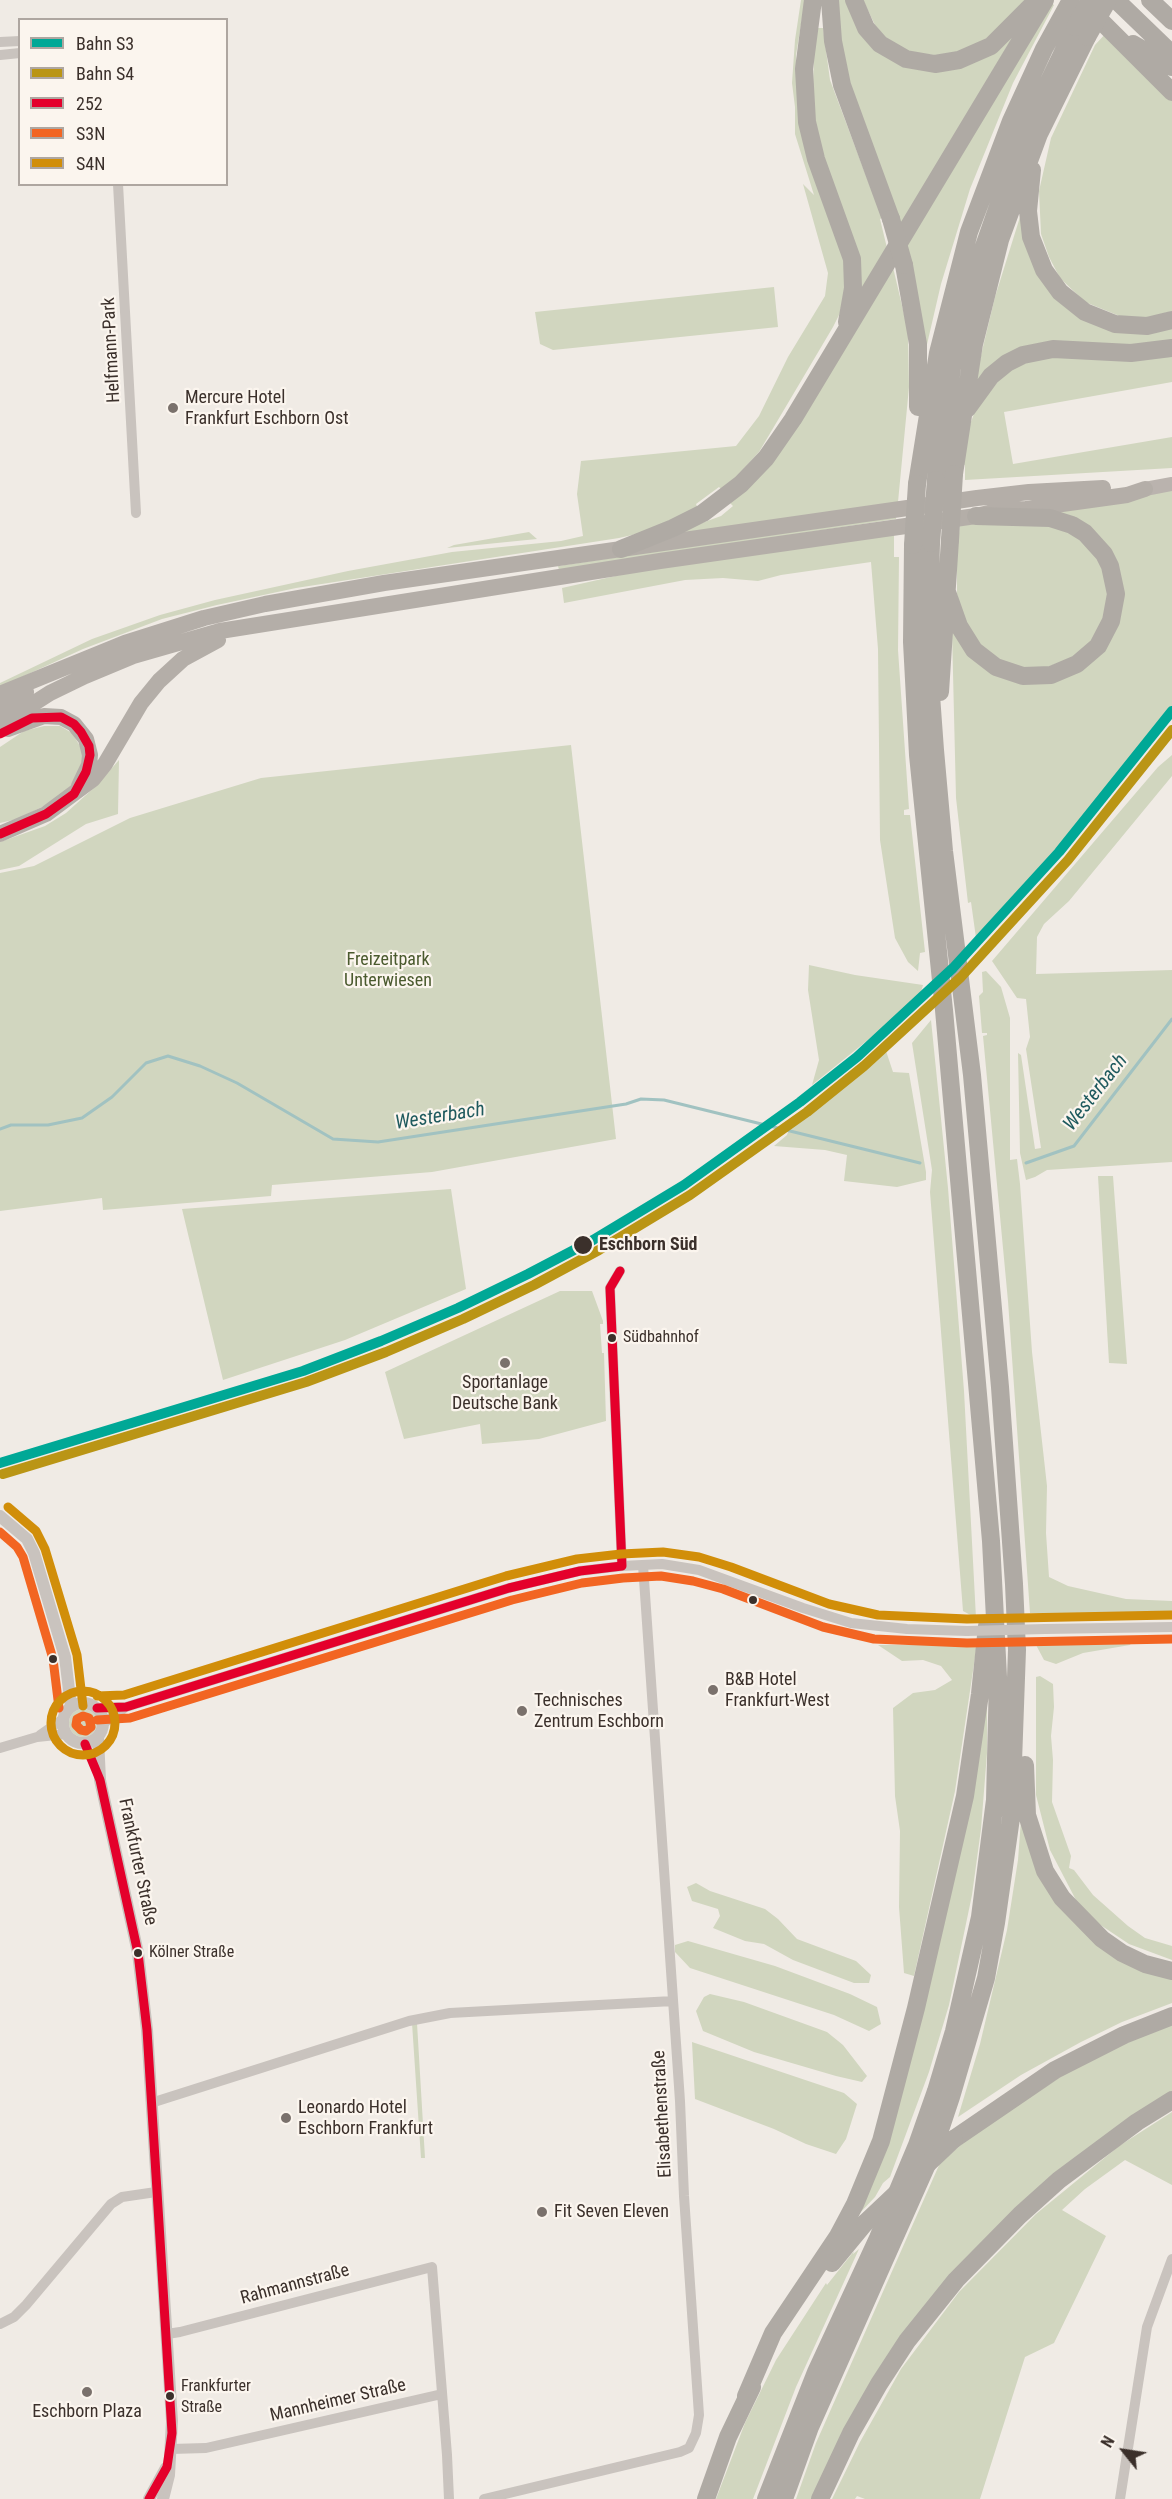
<!DOCTYPE html>
<html>
<head>
<meta charset="utf-8">
<style>
  body { margin:0 }
  #map { position:relative; width:1172px; height:2499px; overflow:hidden; background:#f0ebe5; font-family:"Roboto Condensed",sans-serif }
  canvas { display:block }
  .legend { position:absolute; left:18px; top:18px; width:210px; height:168px; box-sizing:border-box; background:#fbf5ee; border:2px solid #aea6a0; margin:0; padding:8px 10px; list-style:none; font-size:18px; color:#3b302b }
  .legend li { display:flex; align-items:center; gap:12px; height:30px }
  .legend b { width:30px; border:2px solid #aea6a0 }
  .north { position:absolute; left:1094px; top:2421px; width:60px; height:60px; -webkit-text-stroke:4px #fbf5ee; paint-order:stroke; rotate:300deg; font-size:16px; font-weight:700; line-height:24px; text-align:center; color:#3b302b }
  .north::after { content:''; display:block; margin:auto; width:21px; height:27px; background:#3b302b; clip-path:polygon(50% 0,100% 100%,50% 72%,0 100%) }
</style>
</head>
<body>
<div id="map">
<canvas width="1172" height="2499"></canvas>
<ul class="legend">
<li><b style="height:8px;background:#00a896"></b>Bahn S3</li>
<li><b style="height:8px;background:#ba9515"></b>Bahn S4</li>
<li><b style="height:8px;background:#e4002b"></b>252</li>
<li><b style="height:8px;background:#f26522"></b>S3N</li>
<li><b style="height:8px;background:#d18e09"></b>S4N</li>
</ul>
<div class="north">N</div>
</div>
<script>
const c = document.querySelector('canvas').getContext('2d');
c.lineJoin = 'round';
function fill(path, color) { c.fillStyle = color; c.fill(path, 'evenodd'); }
const poly = rows => new Path2D(rows.map(r => 'M' + r).join(''));
function trace(path, color, width, dash) { c.strokeStyle = color; c.lineWidth = width; c.lineCap = dash ? 'butt' : 'round'; c.setLineDash(dash || []); c.stroke(path); }
function label(font, color, halo, rows, align = 'center') {
  c.font = font + ' "Roboto Condensed",sans-serif'; c.lineWidth = 4.5; c.setLineDash([]); c.textBaseline = 'middle'; c.strokeStyle = halo; c.fillStyle = color; for (const [text, x, y, turn = 0] of rows) {
    c.save(); c.translate(x, y); c.rotate((+turn || 0) * Math.PI / 180); c.textAlign = isNaN(turn) ? turn : align; if (halo) c.strokeText(text, 0, 0); c.fillText(text, 0, 0); c.restore();
  }
}
fill(poly([
  [801,0,805,0,796,55,797,76,843,253,846,280,840,313,833,327,759,452,723,491,719,487,696,504,698,509,641,533,619,538,296,588,217,605,162,619,83,649,0,687,0,683,92,639,160,615,215,600,348,571,452,552,561,541,583,536,577,494,581,461,736,446,759,416,788,357,825,296,828,273,803,184,814,195,795,134,795,107,792,83,795,40],
  [836,0,847,0,852,13,919,68,1017,30,901,224,847,85],
  [863,0,1026,0,993,34,975,46,946,56,910,53,885,37,875,25],
  [1050,2,1054,5,1013,83,970,189,941,284,925,353,906,240],
  [815,28,823,28,830,80,882,218,880,219,887,248,856,299,815,120,813,84],
  [1106,33,1172,100,1172,311,1150,317,1122,317,1085,302,1060,278,1049,257,1041,234,1039,191,1051,138,1095,45],
  [1025,201,1069,308,1172,326,1172,344,1068,344,977,380,976,376,995,297],
  [892,263,908,331,909,387,898,502,702,533,677,532,721,516,733,506,730,503],
  [774,287,778,327,553,350,540,344,535,312],
  [1172,355,1172,382,1004,412,1013,464,1172,437,1172,468,965,480,965,465,962,464,968,430,975,411,1006,371,1044,356],
  [1172,490,1172,707,1063,841,976,938,971,902,968,903,956,798,952,631,991,673,1092,662,1117,566,1047,512],
  [896,515,896,519,559,570,558,566],
  [1052,523,1075,534,1102,564,1110,607,1085,653,1034,672,988,656,966,627,957,594,957,553,960,524],
  [529,532,537,539,447,548,454,545],
  [894,533,894,557,899,557,898,650,909,809,904,810,904,815,910,815,925,952,920,953,918,971,908,962,895,938,880,840,878,649,871,562,781,575,758,581,723,578,685,580,564,603,562,588,633,572],
  [44,726,60,726,72,733,83,751,81,769,71,786,48,804,17,819,0,823,0,747,24,731],
  [571,745,616,1139,432,1172,272,1185,271,1196,103,1210,102,1198,0,1211,0,873,34,866,130,818,261,778],
  [1172,755,1172,776,1069,901,1044,924,1037,937,1036,974,1172,970,1172,1162,1047,1170,1035,1177,1026,1180,1020,1153,1018,1053,1021,1055,1035,1149,1041,1148,1026,1049,1030,1037,1026,999,1017,998,992,961,1158,767],
  [119,760,118,814,86,824,19,866,0,870,0,842,45,826,66,813,96,786],
  [809,965,855,975,923,985,921,992,879,1031,812,1085,819,1060,808,990],
  [986,971,1001,987,1010,1018,1010,1160,1017,1159,1020,1184,1032,1352,1047,1486,1046,1533,1049,1577,1068,1586,1126,1599,1172,1601,1172,1616,1044,1616,1049,1614,1030,1613,1008,1301,983,1036,987,1035,987,1033,982,1033,979,996,983,992,982,972],
  [931,1020,948,1188,964,1391,976,1618,963,1611,930,1192,932,1170,912,1043],
  [884,1045,893,1072,909,1073,926,1172,926,1180,897,1187,844,1181,847,1155,825,1150,774,1146,787,1135,791,1123],
  [1098,1176,1113,1176,1127,1364,1109,1363],
  [451,1189,466,1289,345,1340,223,1380,182,1209],
  [560,1291,592,1291,603,1321,603,1324,600,1324,602,1353,604,1353,606,1421,539,1439,482,1444,480,1424,404,1439,385,1372],
  [1133,1640,1130,1645,1083,1653,1056,1664,1044,1660,1035,1643],
  [977,1644,955,1791,914,1976,904,1973,899,1907,900,1831,895,1796,893,1708,913,1693,935,1690,952,1680,941,1666,923,1660,902,1661,878,1645],
  [1040,1676,1053,1684,1054,1707,1051,1736,1053,1760,1052,1802,1071,1856,1069,1868,1074,1870,1093,1895,1128,1926,1145,1938,1172,1946,1172,1960,1129,1944,1099,1924,1077,1902,1050,1850,1036,1795,1036,1677],
  [987,1696,987,1753,981,1829,972,1895,949,2005,929,2072,890,2177,883,2183,875,2197,857,2216],
  '69 1723a14 14 0 1 1 28 0a14 14 0 1 1-28 0Z',
  [1021,1820,1056,1900,1172,1978,1172,2003,1122,2022,1081,2042,1021,2075,958,2117,980,2044,1007,1930,1018,1860],
  [696,1883,710,1891,765,1909,778,1919,797,1939,856,1961,871,1975,869,1983,854,1983,793,1960,764,1944,745,1941,713,1928,720,1916,718,1909,692,1901,687,1887],
  [688,1941,775,1966,850,1994,877,2007,881,2024,869,2031,834,2015,690,1968,675,1952,675,1945],
  [710,1994,744,2002,827,2032,843,2045,867,2076,862,2082,836,2076,754,2052,703,2031,696,2011,704,1997],
  [412,2023,417,2023,425,2158,421,2158],
  [1172,2023,1172,2091,1058,2170,844,2429,811,2499,796,2499,816,2443,940,2163,969,2138,1081,2063],
  [692,2042,844,2093,857,2104,846,2139,836,2154,806,2144,774,2129,695,2099],
  [1172,2112,1172,2185,1125,2160,1085,2189,1062,2210,1106,2236,1054,2343,1025,2357,980,2499,865,2499,857,2496,855,2499,832,2499,860,2442,901,2369,959,2292,1036,2214,1119,2146],
  [859,2249,796,2387,753,2499,716,2499,745,2423,776,2360,826,2283,827,2285,854,2251,853,2254]
]), '#d1d6bf');
trace(poly([
  [0,1129,11,1125,48,1125,82,1118,112,1097,146,1063,168,1056,200,1066,237,1083,333,1139,378,1142,626,1104,641,1099,664,1100,920,1163],
  [1026,1163,1074,1146,1172,1019]
]), '#a1c2c1', 3);
trace(poly([
  [0,42,20,41],
  [0,55,20,53],
  [118,184,136,513],
  [620,1271,610,1288,622,1566],
  [1045,1629,1172,1627],
  [97,1708,126,1707,509,1588,580,1571,622,1566,662,1564,699,1570,803,1608,851,1623,907,1629,967,1631],
  [104,1723,123,1709],
  [40,1735,63,1719],
  [0,1748,37,1737,66,1734],
  [151,2103,409,2021,450,2013,673,2001],
  [0,2324,14,2317,26,2305,111,2204,122,2197,156,2192],
  [167,2334,180,2332,432,2267,447,2455,449,2499],
  [171,2449,206,2448,442,2394],
  [484,2499,680,2452,689,2448,696,2433,699,2415,684,2196,680,2101,643,1565],
  [1120,2499,1147,2327,1172,2259]
]), '#c9c3be', 10);
trace(poly([
  [0,1516,27,1539,34,1553,65,1657,71,1707],
  '63 1723a20 20 0 1 1 40 0a20 20 0 1 1-40 0Z',
  [98,1738,100,1780,138,1953,147,2030,172,2421,169,2475,163,2499],
  [149,2499,166,2468]
]), '#c9c3be', 12);
trace(poly([
  [1145,489,1172,484]
]), '#bab3ae', 14);
trace(poly([
  [0,694,125,643,204,618,265,604,384,583,977,498,1029,492,1103,488],
  [0,708,26,692],
  [0,725,50,693,85,676,133,656,220,631,660,561,976,516,1001,510,1026,509,1127,495,1145,489],
  [8,729,44,716,61,717,74,724,86,739,90,755,89,765,79,786],
  [0,834,46,814,93,779,105,764,141,703,159,681,183,659,218,640]
]), '#b4aea8', 16);
trace(poly([
  [813,0,804,69,807,122,816,159,852,259,853,288,847,322],
  [830,0,833,41,842,85,891,219],
  [854,0,866,28,880,44,906,59,935,64,959,60,991,46,1034,3],
  [1116,0,1172,54],
  [1150,0,1172,21],
  [1087,7,1172,92],
  [1133,44,1172,67],
  [1032,170,1028,211,1031,237,1044,270,1060,292,1085,312,1115,324,1147,326,1172,320],
  [904,265,918,344,918,407],
  [967,409,991,376,1007,363,1023,355,1053,349,1131,353,1172,348],
  [954,474,974,344,1000,240,1039,134,1087,37],
  [936,480,952,368,982,252,1022,138,1075,27],
  [917,484,938,353,969,232,1011,121,1044,49,1071,0],
  [621,549,673,528,703,513,741,484,766,458,793,419,1045,0],
  [947,592,959,626,974,650,996,667,1023,676,1051,675,1077,664,1098,646,1111,621,1116,594,1110,566,1104,554,1085,533,1072,525,1050,518,976,516],
  [940,692,950,540],
  [1025,1765,1027,1815,1045,1871,1062,1898,1102,1939,1122,1953,1145,1964,1172,1971],
  [954,2139,1055,2070,1124,2035,1172,2016],
  [832,2263,865,2223],
  [746,2396,773,2333,838,2236,855,2204,881,2141,916,2008,965,1796,980,1694,987,1626],
  [706,2499,728,2437,752,2387],
  [766,2499,816,2372,878,2238,917,2145,936,2091,954,2031,980,1917,995,1800,998,1677,991,1541,944,1010,918,755,912,642,913,545],
  [784,2499,810,2427,933,2151,951,2097,986,1978,996,1923,1011,1818,1017,1650,1014,1584,1000,1387,972,1075,944,851,935,750,928,654,931,543],
  [820,2499,851,2433,879,2384,907,2341,956,2280,1020,2215,1059,2180,1137,2122,1172,2100]
]), '#afaaa4', 18);
trace(poly([
  [967,1631,1045,1629]
]), '#c9c3be', 10);
trace(poly([
  [1075,27,1090,0],
  [1087,37,1108,0],
  [891,219,904,265],
  [950,540,954,474],
  [931,543,936,480],
  [913,545,917,484],
  [865,2223,954,2139]
]), '#afaaa4', 18);
trace(poly([
  [0,734,32,718,61,717,74,724,81,732,89,746,90,755,86,772,74,794,46,814,0,834],
  [620,1271,610,1288,622,1566],
  [97,1708,126,1707,509,1588,580,1571,622,1566],
  [85,1744,100,1780,138,1953,147,2030,172,2433,167,2467,149,2499]
]), '#e4002b', 9);
trace(poly([
  [0,1532,17,1547,23,1557,53,1659,59,1708],
  [97,1720,130,1718,512,1600,582,1583,623,1578,661,1576,693,1581,723,1589,823,1627,874,1639,967,1643,1172,1639],
  [91,1727,86,1731,81,1730,76,1725,77,1719,83,1716,89,1718,91,1727]
]), '#f26522', 9);
trace(poly([
  [8,1507,36,1531,45,1549,77,1655,83,1706],
  '51 1723a32 32 0 1 1 64 0a32 32 0 1 1-64 0Z',
  [97,1696,124,1695,506,1576,577,1559,621,1554,663,1552,699,1557,731,1567,829,1604,878,1615,967,1619,1172,1615]
]), '#d18e09', 9);
trace(poly([
  [0,1463,303,1371,381,1341,458,1308,528,1274,593,1240,684,1185,800,1102,857,1057,953,968,1059,852,1172,711]
]), '#00a896', 10);
trace(poly([
  [3,1474,306,1382,386,1352,463,1319,534,1285,599,1250,690,1195,807,1112,864,1066,961,977,1068,860,1172,730]
]), '#ba9515', 10);
for (const [x, y, r, color] of [
  [173,408,6,"#7a716c"],
  [583,1245,10,"#3b302b"],
  [612,1338,5,"#3b302b"],
  [505,1363,6,"#7a716c"],
  [753,1600,5,"#3b302b"],
  [53,1659,5,"#3b302b"],
  [713,1690,6,"#7a716c"],
  [522,1711,6,"#7a716c"],
  [138,1953,5,"#3b302b"],
  [286,2118,6,"#7a716c"],
  [542,2212,6,"#7a716c"],
  [87,2392,6,"#7a716c"],
  [170,2396,5,"#3b302b"]
]) { const dot = new Path2D(); dot.arc(x, y, r, 0, 2 * Math.PI); c.fillStyle = color; c.fill(dot); trace(dot, '#fbf5ee', 2); }
label('16px', '#3b302b', '#fbf5ee', [
  ["Südbahnhof",623,1338],
  ["Kölner Straße",149,1953],
  ["Frankfurter",181,2387],
  ["Straße",181,2408]
], 'left');
label('18px', '#3b302b', '#fbf5ee', [
  ["Helfmann-Park",112,350,-93],
  ["Frankfurter Straße",137,1862,78],
  ["Elisabethenstraße",663,2114,-93],
  ["Rahmannstraße",295,2285,-15],
  ["Mannheimer Straße",338,2401,-13]
]);
label('18px', '#3b302b', '#fbf5ee', [
  ["Mercure Hotel",185,398],
  ["Frankfurt Eschborn Ost",185,419],
  ["Sportanlage",505,1383,"center"],
  ["Deutsche Bank",505,1404,"center"],
  ["B&B Hotel",725,1680],
  ["Frankfurt-West",725,1701],
  ["Technisches",534,1701],
  ["Zentrum Eschborn",534,1722],
  ["Leonardo Hotel",298,2108],
  ["Eschborn Frankfurt",298,2129],
  ["Fit Seven Eleven",554,2212],
  ["Eschborn Plaza",87,2412,"center"]
], 'left');
label('18px', '#4a5a2e', '#fbf5ee', [
  ["Freizeitpark",388,960],
  ["Unterwiesen",388,981]
]);
label('bold 18px', '#3b302b', '#fbf5ee', [
  ["Eschborn Süd",599,1245]
], 'left');
label('italic 20px', '#1f5a5e', '#fbf5ee', [
  ["Westerbach",1096,1093,-52],
  ["Westerbach",440,1117,-9]
]);
</script>
</body>
</html>
